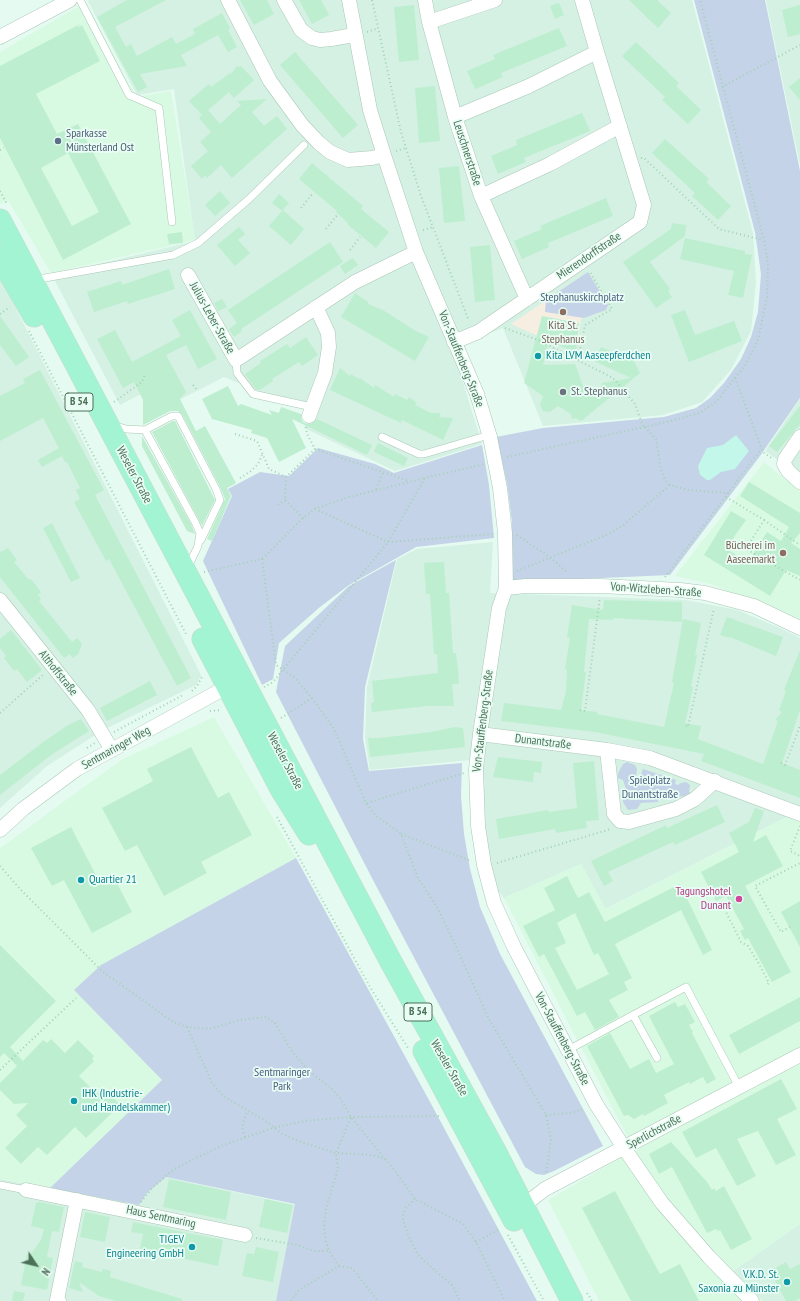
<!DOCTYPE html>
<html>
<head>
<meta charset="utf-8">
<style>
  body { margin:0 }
  #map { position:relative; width:800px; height:1301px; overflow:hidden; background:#e5faf1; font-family:"PT Sans Narrow",sans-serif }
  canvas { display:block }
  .north { position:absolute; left:16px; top:1245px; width:40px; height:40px; -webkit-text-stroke:3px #eafdf5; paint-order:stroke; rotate:125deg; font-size:11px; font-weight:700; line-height:16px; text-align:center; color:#4c7158 }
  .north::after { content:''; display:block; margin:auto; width:14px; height:18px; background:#4c7158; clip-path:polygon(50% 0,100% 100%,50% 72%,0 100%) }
</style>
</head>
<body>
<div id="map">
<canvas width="800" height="1301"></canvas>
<div class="north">N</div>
</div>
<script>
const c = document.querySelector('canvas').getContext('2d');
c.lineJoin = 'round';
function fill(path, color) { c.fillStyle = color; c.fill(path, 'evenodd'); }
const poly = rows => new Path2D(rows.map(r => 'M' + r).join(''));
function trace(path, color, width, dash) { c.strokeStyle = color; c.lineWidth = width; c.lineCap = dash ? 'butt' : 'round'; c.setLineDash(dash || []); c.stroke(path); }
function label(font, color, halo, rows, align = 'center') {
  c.font = font + ' "PT Sans Narrow",sans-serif'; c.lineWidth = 3.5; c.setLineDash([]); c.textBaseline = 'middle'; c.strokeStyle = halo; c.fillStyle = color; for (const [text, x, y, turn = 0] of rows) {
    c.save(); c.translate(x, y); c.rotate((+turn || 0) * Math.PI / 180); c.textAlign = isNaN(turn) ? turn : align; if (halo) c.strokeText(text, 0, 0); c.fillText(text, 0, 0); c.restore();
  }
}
fill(poly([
  [89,0,692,0,753,233,756,282,751,331,731,370,702,402,663,415,543,426,503,328,452,347,482,444,395,471,304,428,309,411,224,377,179,400,169,379,120,405,52,275,195,241,174,89,137,95,88,1],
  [766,0,800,0,800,165,776,49],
  [0,277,201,675,196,685,103,730,47,766,0,808],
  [800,399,800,475,765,451],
  [493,542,490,593,686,600,737,610,780,628,800,638,800,817,793,814,605,909,581,864,504,898,479,869,470,760,370,770,365,738,367,687,397,559,417,549],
  [165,1177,295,1205,276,1301,0,1301,0,1179,139,1204,147,1193],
  [800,1224,800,1301,763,1301,733,1271]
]), '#d4f1e3');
fill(poly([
  [86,2,136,97,171,91,195,240,51,273,8,200,0,204,0,52],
  [764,462,800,491,800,621,711,584,675,576],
  [214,717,296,858,102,965,75,990,162,1080,50,1188,0,1179,0,848,121,760],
  [793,814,800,817,800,1224,733,1271,763,1301,599,1301,548,1200,634,1150,504,898,581,864,606,909]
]), '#d9fae2');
fill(poly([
  [588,272,608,305,606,310,581,319,576,353,511,324]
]), '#f6eee1');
fill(poly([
  [694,0,765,0,800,171,800,398,760,456,670,575,511,582,512,522,507,483,496,437,543,428,664,417,696,408,710,398,724,383,741,359,751,337,758,312,761,274,755,232],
  [588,272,608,305,606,310,584,318,545,312,546,300],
  [482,445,489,485,494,538,416,547,349,585,320,607,279,643,273,679,262,685,203,561,232,496,228,489,260,472,289,476,318,448,375,464,394,473],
  [396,560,365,687,363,739,369,771,462,763,461,796,464,834,470,869,480,907,500,954,603,1146,554,1171,544,1175,536,1174,525,1167,373,880,276,692,285,646,349,586],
  [627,762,635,765,637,769,636,776,640,777,643,769,676,780,675,784,678,785,681,783,686,782,690,785,689,792,692,794,688,796,671,797,671,799,658,800,658,802,641,803,637,809,628,810,623,802,623,797,627,792,623,780,618,778,618,773,623,764],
  [296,858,429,1100,537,1301,276,1301,295,1204,166,1177,147,1193,139,1205,50,1188,162,1080,74,990,101,965]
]), '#c4d3e7');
fill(poly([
  [736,435,749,451,735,469,721,472,710,480,707,480,700,475,698,466,707,448,723,445]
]), '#c2f7ea');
fill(poly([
  [127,0,166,0,115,27,126,47,131,44,137,56,172,37,176,44,195,34,193,29,222,13,230,28,228,30,237,47,228,52,218,35,181,55,187,66,140,74,147,87,138,92,97,17],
  [240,0,267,0,274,14,254,25],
  [299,0,321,0,329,15,312,24],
  [629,0,657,0,671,13,658,28],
  [559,3,564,15,555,19,550,6],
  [414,5,419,60,399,62,394,7],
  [800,5,800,34,788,37,782,10],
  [80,24,77,28,82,25,100,61,36,94,57,134,78,124,131,224,63,260,0,138,0,66],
  [68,153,99,212,72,226,41,168],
  [559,28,567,46,501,73,503,77,475,89,467,71,495,59,493,55],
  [636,42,679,83,676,86,701,110,688,124,662,100,665,97,622,56],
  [295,52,358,125,343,138,280,65],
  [237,66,239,67,241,66,254,80,234,98,229,92,208,110,220,124,241,105,237,101,267,99,252,112,264,126,277,116,287,129,232,178,221,165,207,178,205,175,202,179,191,166,208,151,200,142,211,132,199,118,202,115,189,101,209,84,211,87,230,73,231,74],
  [800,78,800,100,789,87],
  [435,86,440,141,419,143,415,88],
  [582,113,590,131,524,158,526,162,498,174,491,156,517,145,516,140],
  [665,139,709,179,706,182,731,206,718,220,692,196,695,193,652,153],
  [312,163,363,206,361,209,389,232,376,248,347,224,348,223,336,212,337,211,299,179],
  [459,166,465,221,444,223,439,168],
  [220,191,230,203,215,216,205,205],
  [279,194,289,203,282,211,272,203],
  [606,198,613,216,548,243,549,247,522,259,514,241,542,229,540,226],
  [283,210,304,229,291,245,269,226],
  [672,223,686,225,685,236,650,262,670,289,668,291,672,297,656,308,623,262,671,229],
  [239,227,245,234,238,240,250,253,235,266,217,245],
  [182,232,183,243,169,244,167,234],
  [685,238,745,251,745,254,752,255,743,298,728,295,734,271,680,259],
  [330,242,343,262,241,329,242,331,234,337,229,329,237,323,228,310],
  [490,245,495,300,475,302,470,247],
  [353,258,358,265,345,274,340,266],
  [169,269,175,289,128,304,127,301,94,312,87,292,121,281,122,285],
  [355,293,368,302,368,304,383,310,414,330,429,337,415,361,341,317],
  [222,299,227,307,218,311,214,303],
  [190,310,217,359,198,369,186,345,166,355,186,392,180,399,196,431,205,426,236,483,227,488,231,496,212,541,207,539,225,499,220,487,182,414,178,411,170,411,143,425,143,400,134,382,123,388,97,339,115,330,132,362,181,336,172,320],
  [685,310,695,335,734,321,742,341,689,362,671,315],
  [0,316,29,357,16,366,0,345],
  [542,316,579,323,576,353,549,341,543,365,575,364,583,386,598,399,602,383,631,378,594,361,601,347,627,358,631,355,640,373,581,421,576,418,572,419,571,414,558,406,550,412,543,411,540,405,543,396,524,383],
  [306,337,318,355,302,366,299,362,272,379,273,381,260,390,256,390,245,374,261,363,260,361,287,344,290,348],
  [340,368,350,376,351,374,359,379,360,378,374,388,375,385,394,397,395,394,407,400,409,397,417,403,415,405,431,413,441,413,439,417,453,418,443,440,402,420,401,423,386,416,330,390],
  [40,370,104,490,95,495,191,678,177,686,109,559,106,561,74,502,80,499,76,490,80,488,67,462,65,462,62,456,42,467,38,460,59,448,43,418,0,441,0,396,25,383,23,379],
  [228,386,238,406,241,404,272,415,269,410,279,413,281,407,301,414,302,421,306,424,311,424,317,419,372,445,367,455,292,419,306,448,279,462,267,438,251,433,252,430,212,419,202,399],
  [800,406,800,424,777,452,769,446],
  [173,421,175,421,215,500,202,526,152,432],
  [142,436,191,524,195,534,187,531,142,446],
  [378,443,408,458,404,466,374,452],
  [749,482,800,513,800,533,791,543,800,549,800,576,786,570,770,596,704,555,731,511,746,520,734,537,730,551,748,562,767,532,781,541,789,527,740,496],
  [52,523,80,578,71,582,43,528],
  [8,548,17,560,14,562,29,580,31,579,41,592,38,595,41,599,39,601,72,642,77,638,82,644,78,654,73,658,70,654,64,658,0,577,0,552],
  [444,562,446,593,449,593,453,653,456,653,458,669,459,684,452,684,454,706,428,706,372,712,371,703,374,702,372,681,438,673,437,654,434,654,430,594,426,594,424,563],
  [604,600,682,602,682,622,613,618,613,620,589,619,584,672,586,672,581,710,597,712,597,714,664,727,674,683,672,682,683,619,701,623,695,655,697,655,691,687,693,687,685,723,701,726,698,739,763,764,778,721,775,720,782,712,779,710,786,691,784,690,800,650,800,710,782,763,800,770,800,798,701,761,704,754,595,732,501,721,504,703,561,710,566,691,567,670,565,669,570,638,567,637,572,605,603,610],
  [727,617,783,637,776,656,730,637,729,638,720,635],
  [11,630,42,670,27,682,17,669,14,671,4,658,6,656,0,648,0,639],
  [150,681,157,695,107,721,100,708],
  [81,719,89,731,51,755,0,795,0,775,42,743,68,725],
  [455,727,463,728,465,747,370,757,368,738,379,738,431,732],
  [191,747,218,798,229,792,252,835,201,862,207,873,164,896,137,845,125,851,102,808,153,781,147,769],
  [498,757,542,762,541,773,534,772,533,782,493,777],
  [594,761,599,820,586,821,587,828,556,833,555,829,499,839,496,819,548,810,549,812,577,808,573,763],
  [717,805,725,822,675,845,673,842,608,872,613,881,604,886,591,861,666,825,667,828],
  [755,808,764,811,753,842,766,835,783,866,745,886,791,972,772,982,748,938,745,940,740,931,744,929,726,896,716,901,701,872,739,852,729,833,749,822],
  [71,827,99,881,112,874,132,912,92,933,64,880,52,886,31,848],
  [567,876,578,898,589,892,605,922,680,884,712,950,703,955,681,910,615,944,632,978,624,982,628,990,609,1000,619,1017,595,1030,585,1012,577,1016,544,954,539,957,523,926,555,910,544,888],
  [575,913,594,955,598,953,609,974,577,990,555,948,566,943,557,923],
  [800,901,800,947,781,912],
  [0,945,56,1001,10,1047,23,1061,43,1040,47,1043,51,1039,65,1053,78,1040,94,1056,92,1059,94,1061,79,1076,96,1093,109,1093,120,1105,86,1138,75,1127,47,1155,38,1147,21,1164,5,1148,27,1126,16,1115,28,1103,14,1104,0,1090,0,1083,17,1066,4,1053,0,1057],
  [800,997,800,1021,739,1054,729,1035],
  [675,1002,678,1007,685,1004,695,1022,689,1025,693,1032,692,1033,716,1079,707,1084,703,1077,690,1084,689,1082,664,1095,668,1103,644,1116,643,1114,634,1119,628,1115,624,1116,587,1046,610,1033,630,1069,649,1059,656,1073,674,1064,649,1016],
  [781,1079,797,1109,777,1119,796,1155,776,1165,758,1131,737,1139,756,1176,737,1186,716,1148,696,1158,682,1132],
  [671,1142,707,1182,712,1190,714,1188,716,1191,724,1186,752,1239,731,1250,720,1230,718,1231,716,1229,707,1233,672,1167,659,1174,649,1154],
  [169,1179,231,1192,226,1220,163,1207],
  [615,1191,660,1274,680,1264,699,1301,631,1301,582,1208],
  [265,1199,293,1205,287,1233,259,1227],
  [39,1202,64,1207,59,1232,52,1231,47,1257,53,1258,47,1290,21,1285,27,1254,31,1254,41,1240,44,1229,31,1226,36,1203],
  [85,1212,110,1217,105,1242,80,1237],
  [133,1222,223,1240,218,1266,140,1249,143,1234,131,1232],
  [256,1247,279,1252,273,1282,242,1276,247,1253,254,1254],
  [75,1261,83,1263,82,1267,102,1272,103,1269,111,1271,110,1277,182,1299,182,1301,116,1301,99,1296,79,1282,83,1292,69,1288],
  [786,1262,790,1269,800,1264,800,1298,795,1301,786,1301,770,1271],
  [14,1291,25,1293,23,1301,12,1301]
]), '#beeed0');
const service = poly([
  [80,0,129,95,159,108,172,222],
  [35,283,45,278,173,255,198,243,249,199,304,145],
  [236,360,237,373,253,394,312,407],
  [113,425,126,429,145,430,195,522,200,533,198,546,188,567],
  [145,430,172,416,178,416,216,489,220,500,201,540],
  [382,437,419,454,424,454,489,435],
  [568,1050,633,1015],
  [657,1058,633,1015,686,987,739,1087],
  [0,1185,26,1190]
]);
const minor = poly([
  [228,0,270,81,302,125,319,143,330,152,348,160,372,158,384,155],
  [284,0,301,30,312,38,320,40,331,39,354,35],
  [349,0,370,110,384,155,416,252,477,394,490,437,500,488,505,533,506,588,499,608,480,734,476,769,478,826,484,865,494,903,514,947,568,1050,596,1104,624,1148,662,1203,709,1257,752,1301],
  [425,0,429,22,455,117,481,196,527,299],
  [429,22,495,0],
  [0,37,70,0],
  [455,117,529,86,597,52],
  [481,196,550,164,620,126],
  [188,275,236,360,355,282,416,252],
  [454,342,478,332,640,222,644,205,597,52,582,0],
  [309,416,325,373,329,347,328,333,316,307],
  [800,437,785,459,784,464,788,471,800,482],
  [506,588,526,586,601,586,680,590,705,593,754,606,800,628],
  [0,600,88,710,112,750],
  [480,734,607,750,650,758,800,814],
  [607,750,614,814,620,821,629,822,676,809,695,799,715,781],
  [0,830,23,809,77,769,234,683],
  [26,1190,245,1235],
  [516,1209,523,1206,545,1189,800,1055],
  [59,1301,57,1300,77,1200]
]);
const primary = poly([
  [0,220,390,960,495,1151,572,1301],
  [0,257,34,316],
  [203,639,281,789,309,834],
  [424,1051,514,1220]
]);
trace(service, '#aac8b6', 8);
trace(minor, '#aac8b6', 15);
trace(primary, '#cdd7d0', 23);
trace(poly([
  [372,0,401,132,421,196,469,321],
  [367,32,376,29],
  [722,87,800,45],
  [0,150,4,148],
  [396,151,406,148],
  [641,158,644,158,719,229,763,240],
  [0,191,7,204],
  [301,208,313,193],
  [326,229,338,214],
  [423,230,433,227],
  [350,250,360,237],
  [0,314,10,307],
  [505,328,538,340,613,378,635,404,643,426],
  [29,331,187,636],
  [578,360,585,325,612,309,590,272],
  [735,378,763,452,773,459],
  [193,385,198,391],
  [114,402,142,382,145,374],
  [645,427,656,439,661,470,665,480,670,485],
  [235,434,257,441,269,469,286,477],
  [315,449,409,481],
  [507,457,667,422,700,413,717,401,735,378,746,364,758,340,767,297,768,263,764,240,700,0],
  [240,478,251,471,258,464,262,455],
  [376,489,383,472],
  [726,497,764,520,746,549,800,580],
  [278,505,285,500],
  [315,509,388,542,493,534],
  [303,518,285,500,286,477,315,449,307,434,306,427],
  [764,520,800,545],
  [517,535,551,558,568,573],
  [262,559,276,665,294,677,312,698,334,729,366,803,375,815,401,834,418,878,438,909,453,940,489,1019,546,1115,551,1139,546,1175],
  [517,571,606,535,622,526,670,485,689,490,729,493],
  [204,572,262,559,303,518,315,509,349,497,425,478],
  [665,577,761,449],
  [264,687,273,682,388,542,425,478,484,464],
  [192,691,197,686,203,675],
  [580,710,585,711,600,597],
  [210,711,222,710],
  [0,713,44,674],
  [281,718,312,698],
  [686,726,688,727,714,608],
  [114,732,183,695],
  [87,748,95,743],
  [781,763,785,765,800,726],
  [367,803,464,773],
  [277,817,370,987,408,1048],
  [800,826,790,851,800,856],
  [401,834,471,861],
  [497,863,611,829],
  [0,866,21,890,102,971,173,1022,187,1027,209,1029,240,1020,266,1017,275,1023,293,1053,309,1071,331,1088,341,1099,351,1117,385,1159],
  [721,902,741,942,748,946,758,962,769,983,766,985],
  [790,927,781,932,755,886,800,863],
  [187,1027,212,1083,223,1096,267,1122,282,1134,301,1142,336,1153,372,1155,385,1159,389,1163,415,1199,463,1224,476,1242,505,1301],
  [0,1070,76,998],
  [546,1115,570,1113,584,1109],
  [245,1137,242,1127,247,1111],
  [415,1199,406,1208,403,1214,403,1220,409,1237,417,1253,424,1261,453,1286,460,1301],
  [141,1202,152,1188,174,1169,221,1146,273,1128,304,1121,351,1117,441,1116],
  [508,1235,544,1301],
  [256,1238,297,1245,314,1251,329,1251],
  [476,1242,500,1229],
  [339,1266,351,1268,355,1272,378,1301],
  [587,1293,592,1301],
  [291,1301,299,1290,339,1266,329,1251,326,1242,324,1226,326,1209,338,1169,336,1153,351,1117]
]), '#a2d2b3', 2, [1, 3]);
trace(service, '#fff', 7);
trace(minor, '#fff', 14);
trace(primary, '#a2f4d3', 22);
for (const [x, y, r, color] of [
  [58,141,4,"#5c6f8a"],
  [563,312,4,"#8d6e63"],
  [538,356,4,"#0f9aa8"],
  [563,392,4,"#6b7280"],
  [783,553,4,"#8d6e63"],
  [81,880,4,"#0f9aa8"],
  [739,899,4,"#d1479c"],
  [74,1101,4,"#0f9aa8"],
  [192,1247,4,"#0f9aa8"],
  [787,1282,4,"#0f9aa8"]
]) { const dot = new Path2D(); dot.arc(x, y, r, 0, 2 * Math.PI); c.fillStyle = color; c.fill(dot); trace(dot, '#eafdf5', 1.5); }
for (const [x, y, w] of [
  [79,402,28],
  [418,1012,28]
]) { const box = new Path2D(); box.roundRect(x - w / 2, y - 9, w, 18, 3); c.fillStyle = '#eafdf5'; c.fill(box); trace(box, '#4c7158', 1); }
label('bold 11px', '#4c7158', null, [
  ["B 54",79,402],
  ["B 54",418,1012]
]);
label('12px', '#4e5e75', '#eafdf5', [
  ["Sparkasse",66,134],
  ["Münsterland Ost",66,148]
], 'left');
label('12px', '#4c7158', '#eafdf5', [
  ["Leuschnerstraße",467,153,72],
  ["Mierendorffstraße",589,256,-34],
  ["Julius-Leber-Straße",212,318,61],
  ["Von-Stauffenberg-Straße",461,359,68],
  ["Weseler Straße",134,475,62],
  ["Von-Witzleben-Straße",656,590,4],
  ["Althoffstraße",58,673,51],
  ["Von-Stauffenberg-Straße",483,721,-83],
  ["Dunantstraße",543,742,7],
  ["Sentmaringer Weg",116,748,-29],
  ["Weseler Straße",285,761,62],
  ["Von-Stauffenberg-Straße",562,1039,62],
  ["Weseler Straße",449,1068,60],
  ["Sperlichstraße",654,1132,-28],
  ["Haus Sentmaring",161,1217,12]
]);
label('12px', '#4b5d81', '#eafdf5', [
  ["Stephanuskirchplatz",582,298],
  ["Spielplatz",650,781],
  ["Dunantstraße",650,795],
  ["Sentmaringer",282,1073],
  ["Park",282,1087]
]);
label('12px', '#785e54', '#eafdf5', [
  ["Kita St.",563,326],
  ["Stephanus",563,340],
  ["Bücherei im",775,546,"right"],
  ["Aaseemarkt",775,560,"right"]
]);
label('12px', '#0d838f', '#eafdf5', [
  ["Kita LVM Aaseepferdchen",546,356],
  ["Quartier 21",89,880],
  ["IHK (Industrie-",82,1094],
  ["und Handelskammer)",82,1108],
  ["TIGEV",184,1240,"right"],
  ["Engineering GmbH",184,1254,"right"],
  ["V.K.D. St.",779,1275,"right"],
  ["Saxonia zu Münster",779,1289,"right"]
], 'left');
label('12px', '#5b616d', '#eafdf5', [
  ["St. Stephanus",571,392]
], 'left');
label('12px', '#b23c85', '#eafdf5', [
  ["Tagungshotel",731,892],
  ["Dunant",731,906]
], 'right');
</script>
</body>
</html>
